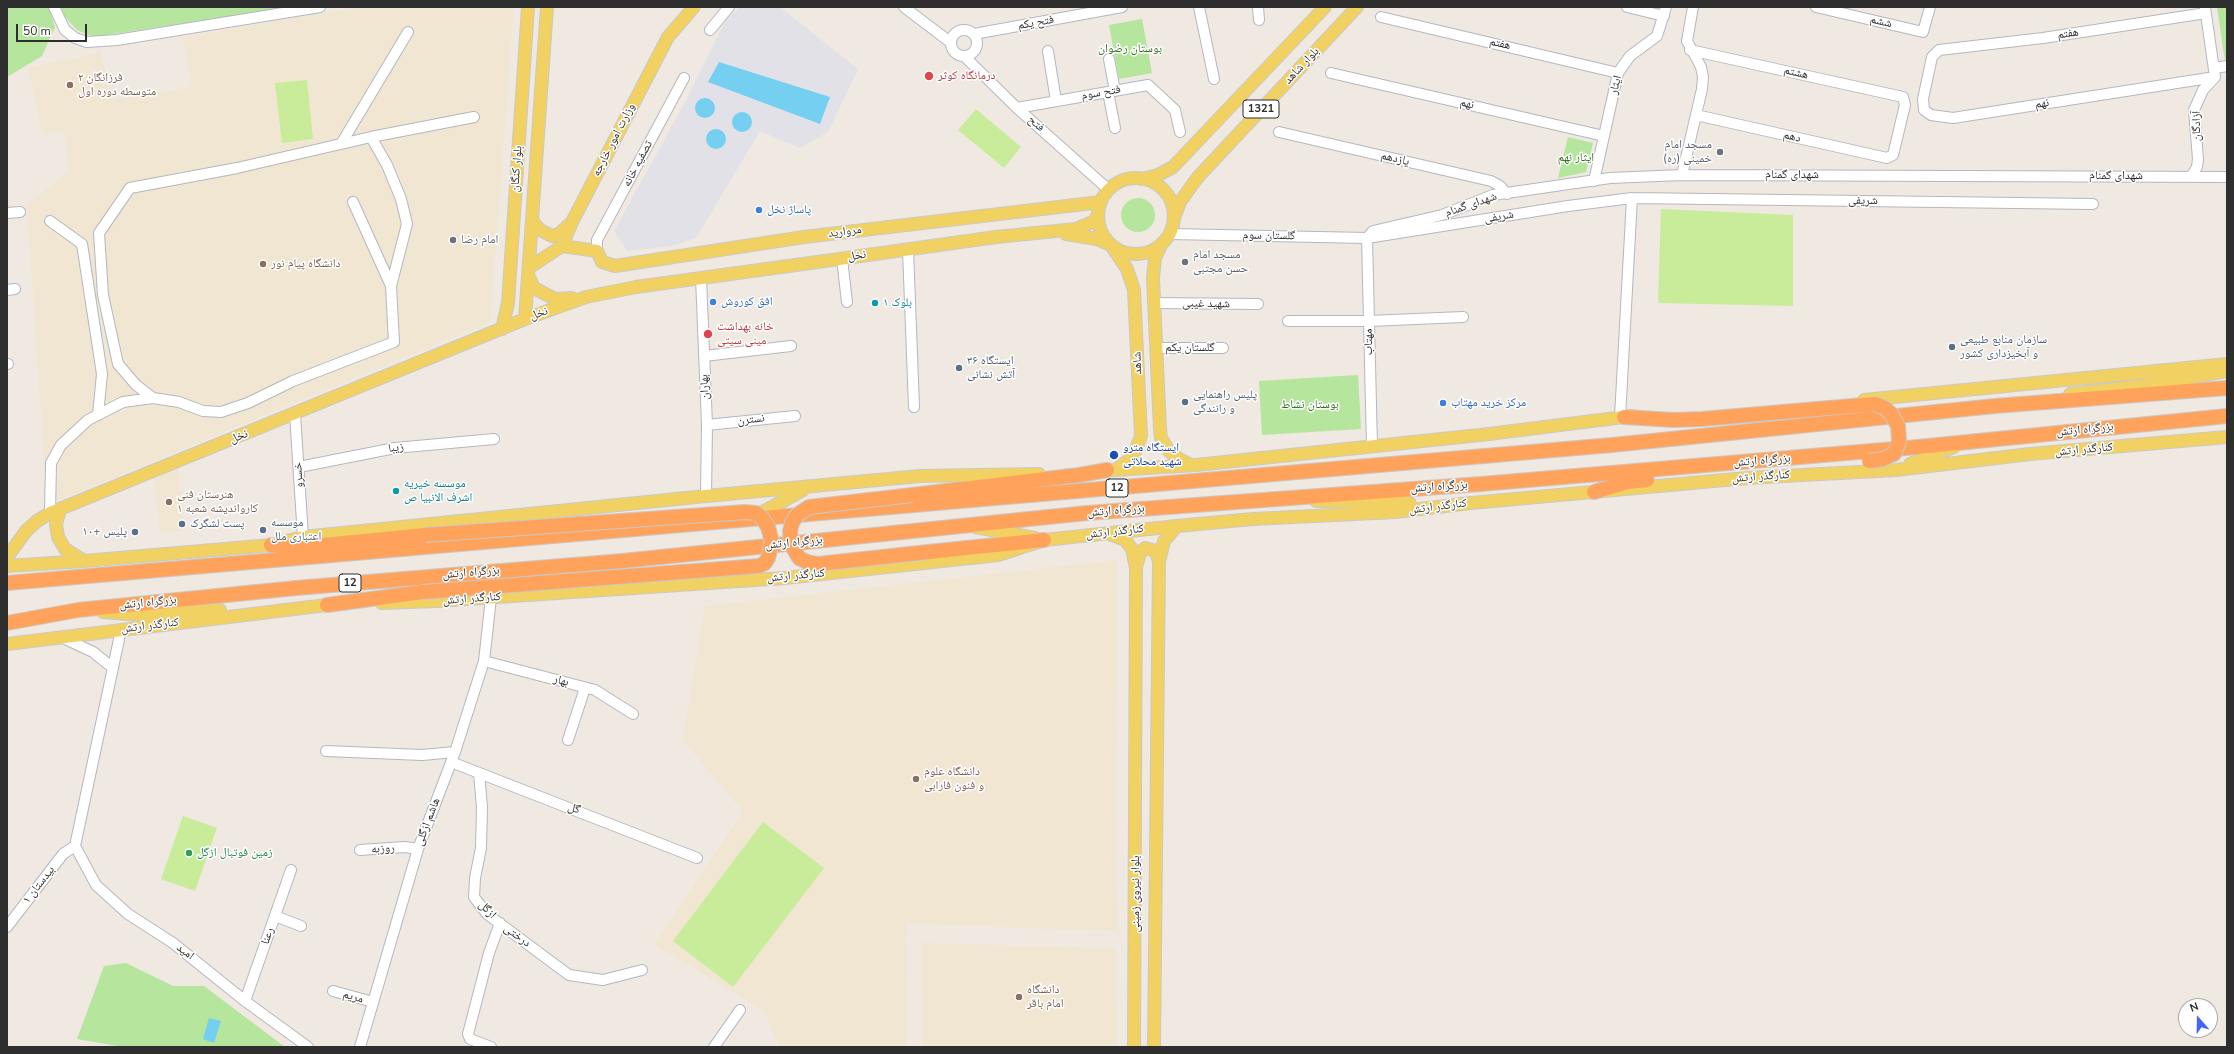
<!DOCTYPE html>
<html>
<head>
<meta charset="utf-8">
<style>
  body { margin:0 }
  #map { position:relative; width:2234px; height:1054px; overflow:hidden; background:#efe9e1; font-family:"Nunito Sans",sans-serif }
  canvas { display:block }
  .frame { position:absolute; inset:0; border:8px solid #2e2e2e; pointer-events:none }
  .north { position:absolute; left:2178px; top:998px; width:40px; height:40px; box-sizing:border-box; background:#fff; border:1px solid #ababab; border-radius:50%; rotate:340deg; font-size:11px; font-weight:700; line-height:16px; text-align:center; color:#2e2e2e }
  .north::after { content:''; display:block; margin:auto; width:14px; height:18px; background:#4264fb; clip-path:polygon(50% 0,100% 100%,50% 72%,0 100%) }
  .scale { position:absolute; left:16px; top:24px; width:71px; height:18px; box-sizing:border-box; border:2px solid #2e2e2e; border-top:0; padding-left:5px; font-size:12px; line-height:14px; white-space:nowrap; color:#2e2e2e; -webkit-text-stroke:3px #fff; paint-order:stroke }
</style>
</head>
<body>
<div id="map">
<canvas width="2234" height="1054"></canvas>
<div class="frame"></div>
<div class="north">N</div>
<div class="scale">50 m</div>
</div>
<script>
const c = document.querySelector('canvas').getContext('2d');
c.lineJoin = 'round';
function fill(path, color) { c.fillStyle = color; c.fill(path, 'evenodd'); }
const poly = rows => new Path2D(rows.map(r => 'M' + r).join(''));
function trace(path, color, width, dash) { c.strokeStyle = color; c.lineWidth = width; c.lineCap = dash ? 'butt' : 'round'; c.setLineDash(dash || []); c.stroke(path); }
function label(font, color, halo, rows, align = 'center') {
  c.font = font + ' "Nunito Sans","Noto Naskh Arabic",sans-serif'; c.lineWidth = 3; c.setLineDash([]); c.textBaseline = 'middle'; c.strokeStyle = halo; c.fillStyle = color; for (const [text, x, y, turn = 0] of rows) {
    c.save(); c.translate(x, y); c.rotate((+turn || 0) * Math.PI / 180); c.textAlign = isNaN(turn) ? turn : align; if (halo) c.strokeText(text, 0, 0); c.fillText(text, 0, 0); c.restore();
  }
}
fill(poly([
  [740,7,780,7,858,69,828,132,800,148,760,131,696,238,672,246,627,251,614,231,683,106,725,22]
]), '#e3e1e8');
fill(poly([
  [360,7,514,7,490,322,47,505,27,205,69,171,64,133,42,132,28,68,101,52,113,103,118,99,192,87,183,37],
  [177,463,184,530,160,533,154,474],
  [1117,560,1116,877,1118,931,906,924,907,1047,779,1047,764,1011,654,944,743,812,683,740,705,606],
  [921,943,1116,948,1117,1047,922,1047]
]), '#f0e6d1');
fill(poly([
  [7,7,49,7,55,27,42,56,7,77],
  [60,7,292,7,93,37,77,30,63,15],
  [2217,7,2227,7,2227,61,2225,61],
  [1142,19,1152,73,1119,79,1109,25],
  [1568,137,1593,143,1586,172,1558,178],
  '1121 215a17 17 0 1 1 34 0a17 17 0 1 1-34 0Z',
  [1358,375,1361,429,1262,435,1259,381],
  [126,963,173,986,204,986,285,1047,123,1047,77,1039,104,966]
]), '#b6e59e');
fill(poly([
  [307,80,313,139,282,143,275,83],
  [976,109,1021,147,1004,168,958,130],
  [1661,209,1793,215,1793,306,1658,303],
  [183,816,217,828,195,891,161,879],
  [763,822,824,868,733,987,673,941]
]), '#c9ec9a');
fill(poly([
  [719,62,830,97,820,124,708,82],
  '695 108a10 10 0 1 1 20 0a10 10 0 1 1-20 0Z',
  '732 122a10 10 0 1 1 20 0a10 10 0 1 1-20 0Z',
  '706 139a10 10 0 1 1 20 0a10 10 0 1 1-20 0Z',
  [209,1018,221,1021,214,1043,203,1039]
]), '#75cff0');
const minor = poly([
  [54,7,65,30,75,38,87,42,117,40,320,7],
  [904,7,950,42],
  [1199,7,1214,79],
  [1258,7,1259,20],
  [1627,7,1664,16],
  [1816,7,1923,32,1930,7],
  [2206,13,2043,38,1939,50,1932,57,1923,99,1924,110,1931,115,1953,118,2215,77],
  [1381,17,1618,73],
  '951 43a13 13 0 1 1 26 0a13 13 0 1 1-26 0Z',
  [710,30,729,7],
  [974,34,1122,7],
  [1690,50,1903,97,1905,105,1893,155,1887,158,1696,115],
  [1048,51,1056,101],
  [964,56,1017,108,1109,190],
  [1109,59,1115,91],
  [2215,68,2227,66],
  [1331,73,1604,136],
  [1108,92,1115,128],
  [1017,108,1148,85,1175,110,1180,132],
  [1279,132,1491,181,1500,186,1507,194],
  [341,144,408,32],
  [1682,175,1702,89,1703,77,1701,67,1687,41,1693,7],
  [2191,177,2197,167,2198,159,2194,110,2203,90,2215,77,2205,7],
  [1594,181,1618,73,1630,56,1657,36,1666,7],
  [353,202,391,286],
  [7,213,20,212],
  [50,221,82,244,102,374,98,415],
  [1170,234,1367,238,1568,206,1632,198,2093,204],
  [1367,238,1373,231,1442,215,1493,195,1610,178,1682,175,2227,177],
  [1367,238,1372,446],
  [908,250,914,407],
  [597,251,597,240,684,78],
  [842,259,847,302],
  [701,278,707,425,706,496],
  [7,290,15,289],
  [1154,303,1258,304],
  [1288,321,1369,321,1463,317],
  [1156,348,1223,348],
  [704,356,791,346],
  [7,364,8,364],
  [153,398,136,385,118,364,103,295,99,233,130,188,237,168,371,137,474,117],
  [295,414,303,537],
  [1620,417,1632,198],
  [707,425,795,416],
  [299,467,395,448,494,439],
  [50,513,51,463,61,445,88,420,123,402,153,398,179,402,203,411,221,412,248,403,293,381,394,342,391,286,407,224,401,199,387,165,371,137],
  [61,637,93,652,113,668],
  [484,661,595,690,633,714],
  [568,740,585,688],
  [326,751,422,755,455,752],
  [451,762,697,858],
  [479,773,482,807,481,848,475,878,474,897,487,914,569,975,603,980,642,970],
  [75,846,96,885,128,914,173,943,245,1001,308,1047],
  [75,846,121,630],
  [360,850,405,847,418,849],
  [275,916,301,926],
  [7,927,63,854,75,846],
  [333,991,373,1002],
  [245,1001,291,870],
  [360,1047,418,849,455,752,484,661,491,598],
  [491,1047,470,1039,468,1034,489,953,500,923],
  [714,1047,740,1010]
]);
const major = poly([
  '1098 216a38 38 0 1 1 76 0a38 38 0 1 1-76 0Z',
  [1141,179,1158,175,1173,167,1325,7],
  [1174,218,1180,202,1198,177,1357,7],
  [534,223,540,230,552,236,559,234,570,224],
  [1066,234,1097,239,1111,245,1127,269,1134,290,1141,436,1133,457,1118,468],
  [1162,243,1155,258,1153,278,1160,429,1161,438,1169,451,1179,459,1191,465],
  [562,246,597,251,602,262,615,266,804,237,1101,202],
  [530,267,562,246,572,222,668,37,694,7],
  [530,279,534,288,555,299,572,298],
  [525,319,547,7],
  [502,329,508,303,528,7],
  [2070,394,2140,386,2227,371],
  [1864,400,2227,364],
  [1910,464,1954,447],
  [1098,471,1196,465,1489,434,1632,416],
  [1316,501,1410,503],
  [60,510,56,524,58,537,65,549,84,561],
  [752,518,803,490],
  [975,527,1035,538],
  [1109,534,1125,540,1132,549,1136,568,1134,1047],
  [7,557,26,531,37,521,50,513,525,319,586,297,636,287,832,260,996,237,1076,229,1095,221,1098,213],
  [7,566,84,561,271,545,303,537,706,496,920,476,1039,474],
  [1136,567,1140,553,1145,548,1156,551,1159,562],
  [382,603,437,601,785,578,998,555,1044,540,1177,526,1253,519,1395,512,1471,503,1747,478,1896,470,2030,454,2227,437],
  [103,612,139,615,220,610],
  [7,644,335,604],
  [1154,1047,1159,562,1164,541,1177,526]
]);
const highway = poly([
  [1624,417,1674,420,1702,419,1875,404],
  [1594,492,1628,482,1647,480],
  [912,495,1079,475,1107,470],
  [271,545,292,548,425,535],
  [928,552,1044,540],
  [7,583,1612,445,1995,406,2227,388],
  [327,605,423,592],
  [7,623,78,610,296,588,622,561,1087,513,1481,484,1918,447,2227,416]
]);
trace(minor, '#b4b7c1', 12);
trace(major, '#c9c9c9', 14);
trace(highway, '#c9c9c9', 16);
trace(minor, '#fff', 10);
trace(major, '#f2d163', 12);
trace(highway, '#ffa35c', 14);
const highwayBridge = poly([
  [1869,461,1883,459,1894,454,1899,442,1898,426,1891,414,1885,408,1875,404],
  [912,495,809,507,797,515,792,523,790,531,791,544,799,558,807,562,818,564,928,552],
  [423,592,759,566,765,563,768,558,772,542,768,527,762,518,756,513,745,512,425,535]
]);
trace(highwayBridge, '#c9c9c9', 16, []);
trace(highwayBridge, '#ffa35c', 14);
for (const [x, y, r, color] of [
  [929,76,5,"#e0444e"],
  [70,85,4,"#8d6e63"],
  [1720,152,4,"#6b7280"],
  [759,210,4,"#3f7fe0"],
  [453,240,4,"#6b7280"],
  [1185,262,4,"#6b7280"],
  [263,264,4,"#8d6e63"],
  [713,302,4,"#3f7fe0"],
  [875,303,4,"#0f9aa8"],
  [708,334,5,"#e0444e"],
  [1952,347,4,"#5c6f8a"],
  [959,368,4,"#5c6f8a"],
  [1185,402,4,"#5c6f8a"],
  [1443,403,4,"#3f7fe0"],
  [1114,455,5,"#1a4fb4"],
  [396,491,4,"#0f9aa8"],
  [169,502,4,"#8d6e63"],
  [182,524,4,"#5c6f8a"],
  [263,530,4,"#5c6f8a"],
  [135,532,4,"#5c6f8a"],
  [916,779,4,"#8d6e63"],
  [189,853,4,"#2e9e5b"],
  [1019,997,4,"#8d6e63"]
]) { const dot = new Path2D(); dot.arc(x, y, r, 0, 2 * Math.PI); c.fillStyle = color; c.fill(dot); trace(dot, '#fff', 1.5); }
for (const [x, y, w] of [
  [1261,109,36],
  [1117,488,22],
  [350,583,22]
]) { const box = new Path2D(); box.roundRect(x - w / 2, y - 9, w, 18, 3); c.fillStyle = '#fff'; c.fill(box); trace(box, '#2e2e2e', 1); }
label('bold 11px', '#2e2e2e', null, [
  ["1321",1261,109],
  ["12",1117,488],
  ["12",350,583]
]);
label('12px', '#2e2e2e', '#fff', [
  ["ششم",1881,22,13],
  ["فتح یکم",1036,23,-10],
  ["هفتم",2068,34,-9],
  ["هفتم",1500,44,13],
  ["بلوار شاهد",1302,66,-47],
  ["هشتم",1796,73,13],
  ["ایثار",1616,85,-76],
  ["فتح سوم",1101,93,-10],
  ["نهم",1467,104,13],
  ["نهم",2042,104,-9],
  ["فتح",1036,124,42],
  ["آزادگان",2197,126,-90],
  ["دهم",1792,137,13],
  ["وزارت امور خارجه",614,140,-63],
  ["یازدهم",1395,159,13],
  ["تصفیه خانه",638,164,-62],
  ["بلوار کنگان",517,169,-86],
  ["شهدای گمنام",1792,175],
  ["شهدای گمنام",2116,176],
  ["شریفی",1863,201,1],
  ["شهدای گمنام",1471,205,-19],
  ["شریفی",1499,217,-9],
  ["مروارید",845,232,-7],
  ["گلستان سوم",1269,236,1],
  ["نخل",857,256,-8],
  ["شهید غیبی",1206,304,1],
  ["نخل",539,314,-20],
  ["مهتاب",1369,342,-91],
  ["گلستان یکم",1190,348],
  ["شاهد",1138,363,-92],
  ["بهاران",705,387,-93],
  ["نسترن",751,420,-6],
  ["بزرگراه ارتش",2085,430,-6],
  ["نخل",239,437,-22],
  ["زیبا",396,448,-8],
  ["کنارگذر ارتش",2084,450,-5],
  ["بزرگراه ارتش",1762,461,-5],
  ["خسرو",299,475,-93],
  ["کنارگذر ارتش",1761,477,-4],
  ["بزرگراه ارتش",1439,487,-4],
  ["کنارگذر ارتش",1438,507,-7],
  ["بزرگراه ارتش",1116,511,-5],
  ["کنارگذر ارتش",1115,532,-6],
  ["بزرگراه ارتش",794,543,-6],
  ["بزرگراه ارتش",471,573,-5],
  ["کنارگذر ارتش",796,576,-5],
  ["کنارگذر ارتش",472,599,-4],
  ["بزرگراه ارتش",148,603,-6],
  ["کنارگذر ارتش",150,626,-7],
  ["بهار",561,681,15],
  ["گل",574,809,21],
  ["هاشم ازگلی",428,822,-69],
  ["روزبه",383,849,-4],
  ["بیدستان ۱",39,885,-52],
  ["بلوار نیروی زمینی",1136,894,-90],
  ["ازگل",487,910,46],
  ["رعنا",268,936,-71],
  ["درختی",517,936,36],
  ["امید",185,952,38],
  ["مریم",353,997,16]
]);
label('12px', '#2c6e1b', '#fff', [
  ["بوستان رضوان",1130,49],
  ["ایثار نهم",1576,158],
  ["بوستان نشاط",1310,405]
]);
label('12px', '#be3a42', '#fff', [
  ["درمانگاه کوثر",938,76],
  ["خانه بهداشت",717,327],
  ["مینی سیتی",717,341]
], 'left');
label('12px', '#785e54', '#fff', [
  ["فرزانگان ۲",78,78],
  ["متوسطه دوره اول",78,92],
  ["دانشگاه پیام نور",271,264],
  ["هنرستان فنی",177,495],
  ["کارواندیشه شعبه ۱",177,509],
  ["دانشگاه علوم",924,772],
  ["و فنون فارابی",924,786],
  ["دانشگاه",1027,990],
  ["امام باقر",1027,1004]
], 'left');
label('12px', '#5b616d', '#fff', [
  ["مسجد امام",1712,145,"right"],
  ["خمینی (ره)",1712,159,"right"],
  ["امام رضا",461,240],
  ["مسجد امام",1193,255],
  ["حسن مجتبی",1193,269]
], 'left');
label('12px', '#366cbe', '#fff', [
  ["پاساژ نخل",767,210],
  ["افق کوروش",721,302],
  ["مرکز خرید مهتاب",1451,403]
], 'left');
label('12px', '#0d838f', '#fff', [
  ["۱ بلوک",883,303],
  ["موسسه خیریه",404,484],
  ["اشرف الانبیا ص",404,498]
], 'left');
label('12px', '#4e5e75', '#fff', [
  ["سازمان منابع طبیعی",1960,340],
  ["و آبخیزداری کشور",1960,354],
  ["ایستگاه ۳۶",967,361],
  ["آتش نشانی",967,375],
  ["پلیس راهنمایی",1193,395],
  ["و رانندگی",1193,409],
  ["موسسه",271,523],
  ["اعتباری ملل",271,537],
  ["پست لشگرک",190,524],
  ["پلیس +۱۰",127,532,"right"]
], 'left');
label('12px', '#164399', '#fff', [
  ["ایستگاه مترو",1123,448],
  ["شهید محلاتی",1123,462]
], 'left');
label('12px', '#27864d', '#fff', [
  ["زمین فوتبال ازگل",197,853]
], 'left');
</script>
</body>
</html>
